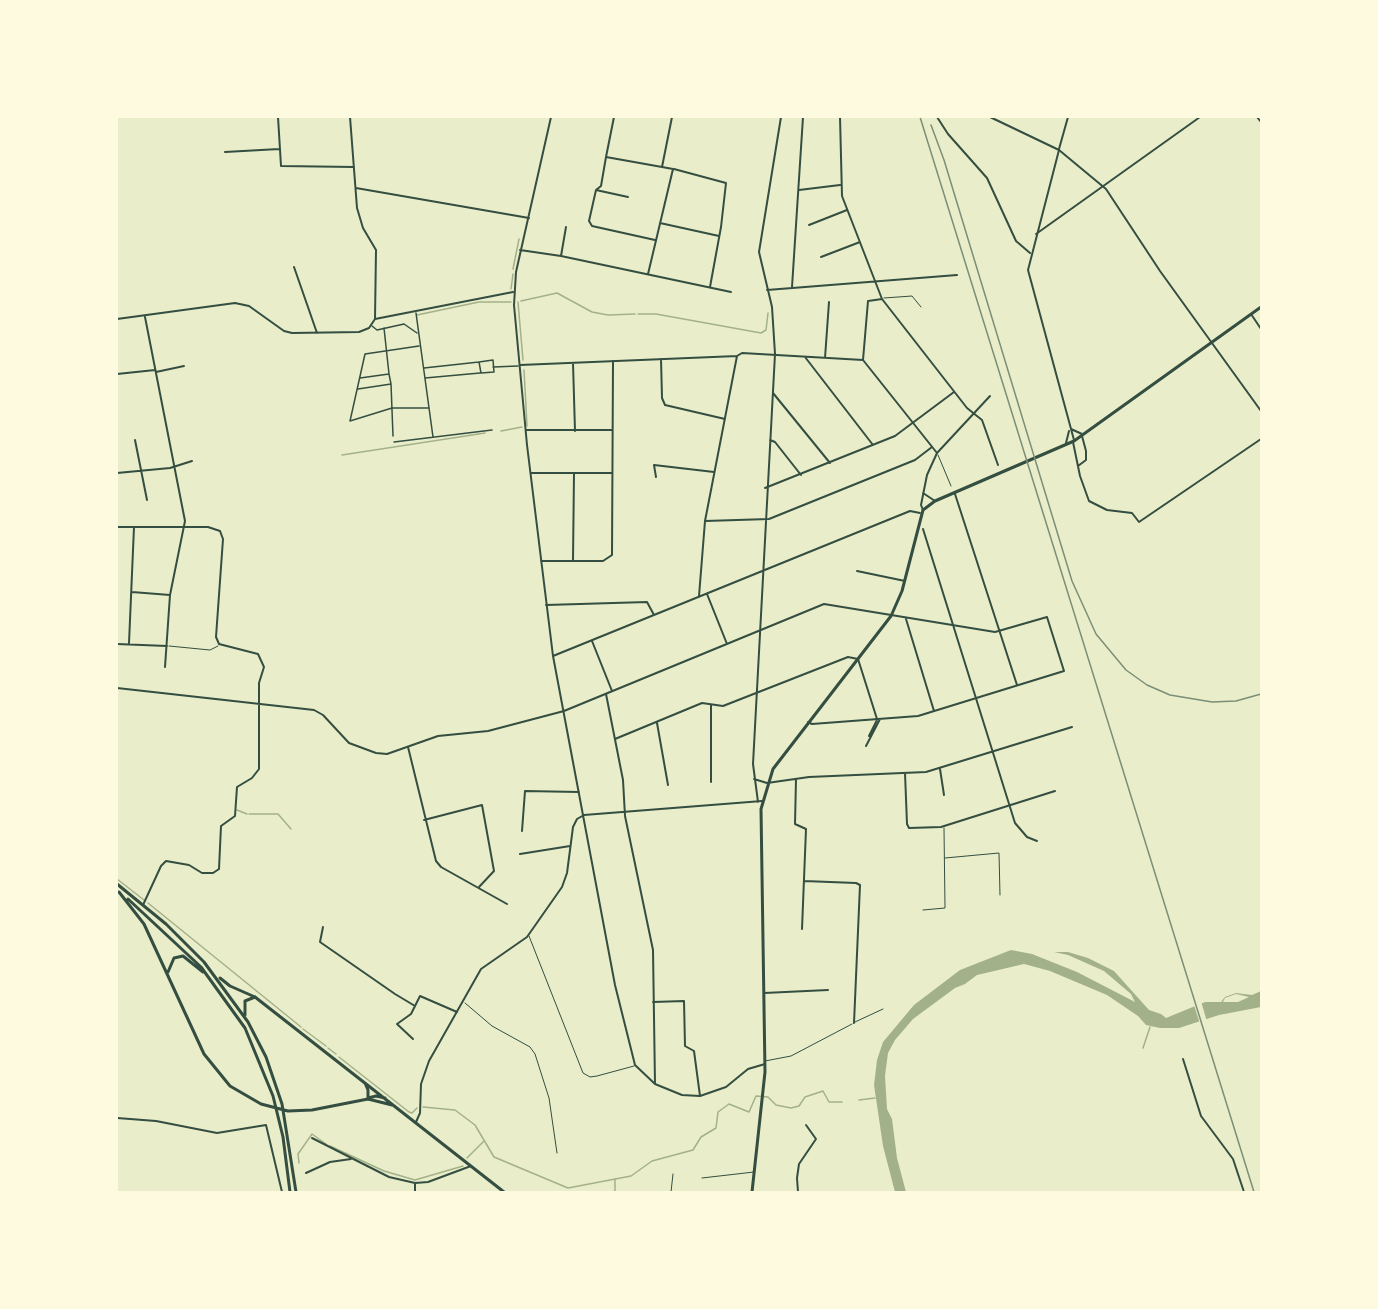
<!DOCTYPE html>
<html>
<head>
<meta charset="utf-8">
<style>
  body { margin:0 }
  #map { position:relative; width:1378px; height:1309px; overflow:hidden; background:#e9edc9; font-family:Quicksand,sans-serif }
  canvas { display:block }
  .frame { position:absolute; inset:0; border:118px solid #fefae0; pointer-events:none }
</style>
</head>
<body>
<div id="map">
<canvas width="1378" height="1309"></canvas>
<div class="frame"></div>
</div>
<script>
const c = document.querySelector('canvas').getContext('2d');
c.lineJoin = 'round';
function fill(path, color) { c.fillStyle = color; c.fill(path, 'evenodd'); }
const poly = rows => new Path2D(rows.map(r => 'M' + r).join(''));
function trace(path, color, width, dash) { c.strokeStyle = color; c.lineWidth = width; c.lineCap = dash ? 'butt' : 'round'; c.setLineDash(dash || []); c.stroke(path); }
fill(poly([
  [1011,950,1032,954,1077,972,1135,1002,1131,994,1104,971,1068,955,1054,952,1068,952,1088,958,1114,971,1149,1010,1161,1014,1166,1018,1205,1002,1221,1002,1225,997,1236,993,1252,995,1261,991,1261,1007,1219,1015,1179,1028,1160,1028,1146,1025,1138,1016,1107,995,1050,971,1024,964,977,975,965,984,955,988,913,1019,895,1040,888,1053,885,1076,887,1109,892,1119,897,1158,906,1192,895,1192,883,1146,874,1085,877,1060,883,1042,914,1005,960,970],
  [1236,994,1249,997,1238,1002,1223,1002,1225,998]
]), '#a3b18a');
fill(poly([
  [1201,1001,1207,1022,1200,1024,1194,1005]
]), '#e9edc9');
trace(poly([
  [513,269,519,239],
  [511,289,513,274],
  [521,301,557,293,592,312,608,315,635,314],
  [518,302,523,360],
  [638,314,656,314,761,333,766,330,768,313],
  [417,315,479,302,511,302],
  [524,370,527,426],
  [501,431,522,427],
  [342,455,485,433],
  [237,810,247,814],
  [249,814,278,814,291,829],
  [117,879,144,900],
  [148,903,301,1027],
  [303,1029,326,1046],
  [328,1048,336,1054],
  [1143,1048,1150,1027],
  [339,1057,409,1112,412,1113,417,1108],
  [859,1100,875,1098],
  [423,1107,455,1110,475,1125,494,1157,568,1188,631,1176,652,1161,693,1150,701,1137,716,1128,718,1112,729,1104,749,1112,756,1096,768,1097,776,1105,791,1108,799,1106,805,1097,823,1091,829,1102,842,1102],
  [330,1146,384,1171,415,1180,463,1166],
  [467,1158,484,1141],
  [299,1163,298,1154,312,1134,326,1144],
  [615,1192,615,1179]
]), '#a3b18a', 1.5);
trace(poly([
  [884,298,912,296,921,307],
  [938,455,951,486],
  [169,646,210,650,218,646],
  [945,858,999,853,1000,895],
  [923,910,945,908,944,828],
  [529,936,583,1073,590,1077,597,1076,634,1066],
  [465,1003,492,1026,530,1047,535,1054,549,1098,557,1153],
  [855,1022,883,1009],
  [765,1061,791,1056,852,1024],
  [702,1178,754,1172],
  [671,1192,673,1174]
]), '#344e41', 1);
trace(poly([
  [416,313,433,437],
  [372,326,377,330,404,324,417,333],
  [384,328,389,374],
  [419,346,365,354,350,421,392,408,429,408],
  [493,367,518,366],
  [424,368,479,362,481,373,494,372,493,360,479,362],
  [360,378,389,374,391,384],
  [425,378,480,373],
  [358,389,391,384,393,436],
  [394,442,492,430]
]), '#344e41', 1.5);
trace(poly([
  [278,117,281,166,354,167],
  [350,117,357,208,363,228,376,250,375,319],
  [551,117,516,272,514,305,527,445,553,656,615,985,635,1065,655,1084],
  [614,117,606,157,662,167],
  [840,117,842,196,882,299,967,408,982,420,998,465],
  [937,117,948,134,987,178,1016,241,1030,253],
  [1257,117,1261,122],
  [1059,150,1028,270,1074,440],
  [225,152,279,149],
  [606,157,601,186,596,190,589,221,592,226,655,240],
  [674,169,726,183,721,227,710,287],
  [356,188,529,218],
  [596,190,628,197],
  [799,190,840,185],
  [660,223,719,236],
  [809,225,847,210],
  [1036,234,1200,117],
  [520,250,561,256,731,292],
  [561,256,566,227],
  [821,257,860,242],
  [294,267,317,333],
  [648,274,673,169,662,167,672,117],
  [792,287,803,117],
  [767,290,957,275],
  [882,299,868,301,863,360,937,453],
  [1251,314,1261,329],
  [145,317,185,521,170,595,165,667],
  [117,319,235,303,249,306,284,331,292,333,359,332,369,328,375,319],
  [375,319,513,292],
  [805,357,873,445],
  [825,358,829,302],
  [661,359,662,398,665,405,725,419],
  [573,363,575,431],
  [520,365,737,356,742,353,863,360],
  [156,372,184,366],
  [117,374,155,370],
  [773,393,830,463],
  [1071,429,1082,434],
  [526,430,612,430],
  [135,440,147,500],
  [770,440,775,442,801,475],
  [1073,442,1080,476,1089,501,1107,510,1132,513,1139,522,1261,439],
  [1066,443,1069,431],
  [1078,466,1086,460,1086,451,1082,436],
  [117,473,170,468,192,461],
  [531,473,612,473],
  [656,477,654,465,714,472],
  [765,488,895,436,954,392],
  [923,493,935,501],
  [955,494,1017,685],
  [923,510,921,505,927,475,937,453,990,396],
  [705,521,769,519,915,460,932,447],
  [117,527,208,527,220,531,223,539,216,637,219,644,258,654,264,667,259,683,259,769,252,778,237,787,235,816,221,826,219,869,213,873,202,873,189,865,166,861,161,866,143,905],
  [923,529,1015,823,1027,837,1037,841],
  [573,560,574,473],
  [541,561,603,561,612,555,613,361],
  [857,571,905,581],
  [132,592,170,595],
  [707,594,727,644],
  [699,596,705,521,737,356],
  [546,605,647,602,654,615],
  [906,619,934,711],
  [592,641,612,691],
  [129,643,134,527],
  [117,644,167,646],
  [553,656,910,511,920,513],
  [117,688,314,710,323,715,349,743,376,753,387,754,438,736,488,731,564,711,824,604,995,632,1047,617,1064,671,918,716,812,724,808,722],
  [606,694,623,780,625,816,653,950,655,1084,682,1095,700,1096,726,1087,748,1069,765,1064],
  [711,705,711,782],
  [657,723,668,785],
  [869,736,877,720],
  [615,739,702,703,723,706,848,657,858,659,877,719],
  [866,746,880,719],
  [408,747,436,861,441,867,507,904],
  [940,769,944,795],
  [905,773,907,824,909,828,941,827,1055,791],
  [754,779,767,783,809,777,926,772,1072,727],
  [796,779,795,824,806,829,802,929],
  [758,802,753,764,775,354,772,307,759,252,781,117],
  [584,815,762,801],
  [424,820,482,805,494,871,479,887],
  [522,831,525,791,579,792],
  [520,854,570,846],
  [804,881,856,883,860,885,854,1023],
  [323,927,320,942,395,994,415,1006,420,996,457,1012],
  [764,993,828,990],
  [653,1002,684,1001,685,1046,694,1051,700,1096],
  [413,1039,397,1024,411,1014,415,1006],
  [1183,1059,1201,1116,1233,1159,1244,1192],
  [117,1118,156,1121,217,1133,266,1125,282,1192],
  [416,1122,420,1113,421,1084,429,1061,481,969,527,937,562,887,567,873,573,827,577,819,584,815],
  [312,1138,389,1177,415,1183,428,1182,471,1166],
  [306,1173,330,1162,351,1159],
  [415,1192,415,1183],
  [798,1192,797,1178,799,1164,816,1139,806,1125]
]), '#344e41', 2);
trace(poly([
  [990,117,1059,150,1106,189,1160,271,1261,411],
  [1059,149,1068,117]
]), '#344e41', 2);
trace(poly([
  [255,997,504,1192],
  [365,1083,368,1090,368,1099],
  [368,1098,376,1096,385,1098],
  [368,1099,392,1105],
  [752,1192,765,1072,761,809,773,769,891,616,902,591,923,510,935,501,1074,441,1261,307]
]), '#344e41', 3);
trace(poly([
  [117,884,166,924,204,962,248,1022,266,1057,282,1104,296,1192],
  [119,892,144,924,204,1054,230,1086,261,1104,288,1111,312,1110,368,1099],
  [128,899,201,967,245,1028,273,1096,283,1137,290,1192],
  [168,972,174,958,183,956,203,972],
  [220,978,230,986,255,997],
  [245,1015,245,1001,255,997]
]), '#344e41', 3);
trace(poly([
  [920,117,1254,1192],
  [931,125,944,160,1072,581,1096,634,1126,670,1147,685,1170,695,1212,702,1236,701,1261,694]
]), '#7c8e77', 1.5);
</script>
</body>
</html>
